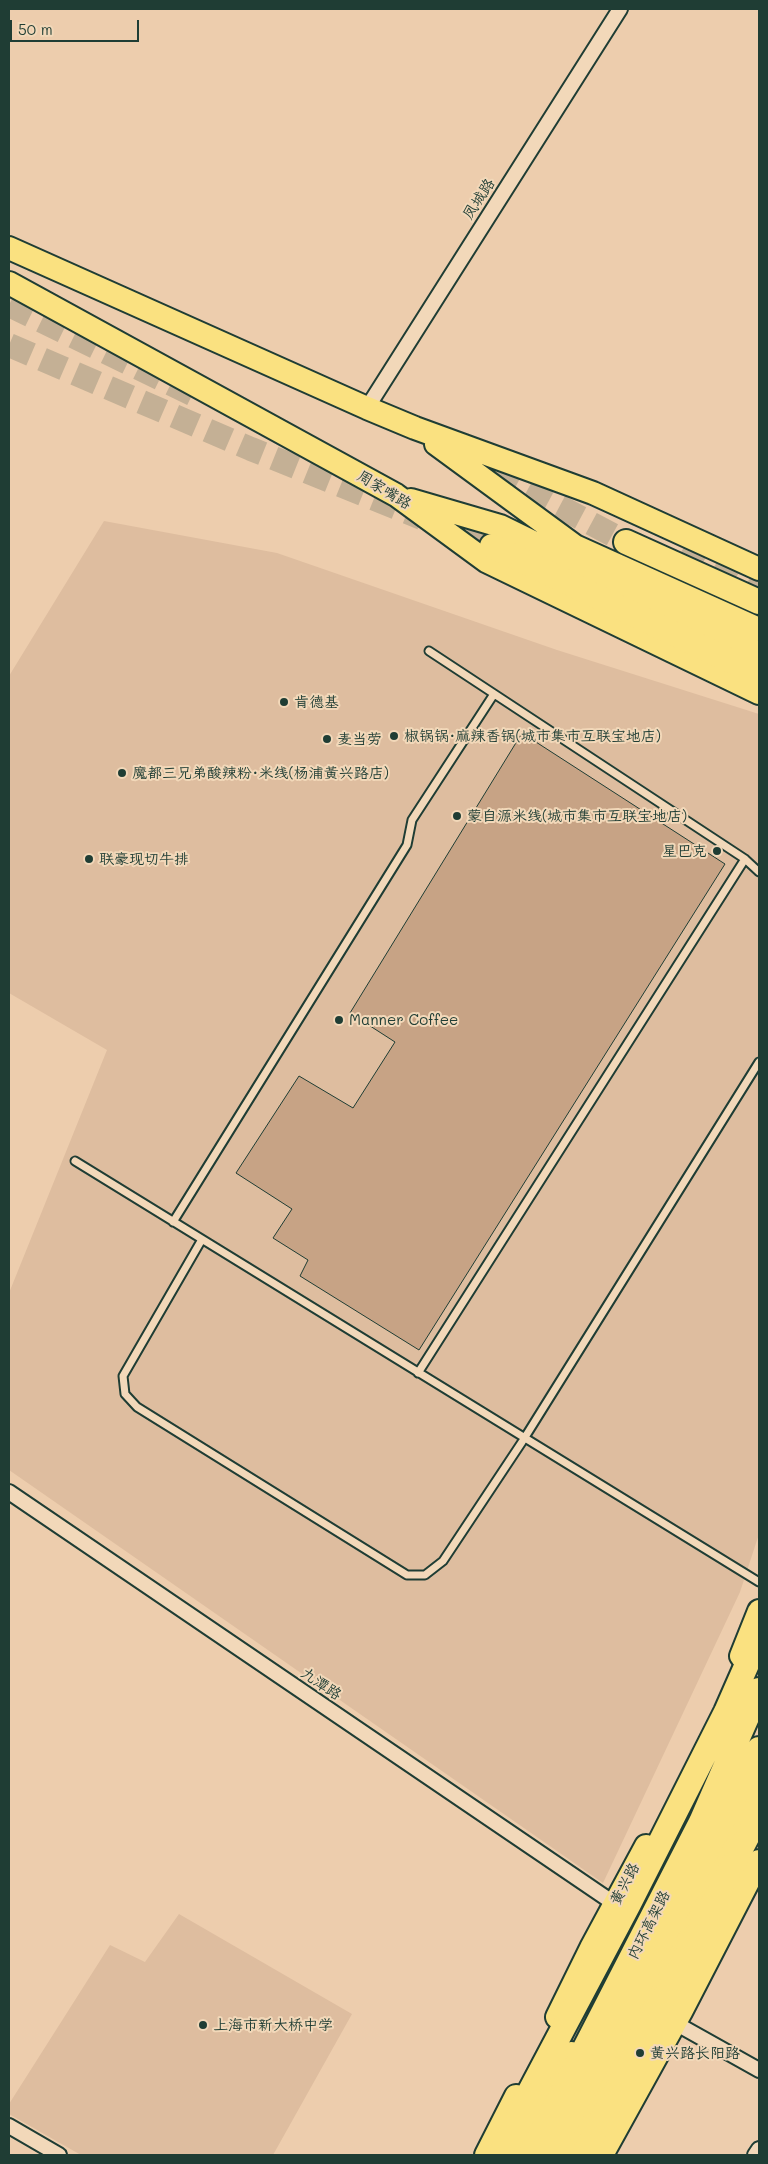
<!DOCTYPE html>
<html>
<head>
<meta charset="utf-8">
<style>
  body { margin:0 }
  #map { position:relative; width:768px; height:2164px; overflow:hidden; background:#edcdad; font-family:Mali,sans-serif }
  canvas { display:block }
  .frame { position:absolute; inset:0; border:10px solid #1f3d34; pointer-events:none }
  .scale { position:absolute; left:10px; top:20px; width:129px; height:22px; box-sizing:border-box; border:2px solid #1f3d34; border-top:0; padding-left:6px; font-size:15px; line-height:18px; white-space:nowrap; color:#1f3d34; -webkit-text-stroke:4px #f2d8b9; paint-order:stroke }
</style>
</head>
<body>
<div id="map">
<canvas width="768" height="2164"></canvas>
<div class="frame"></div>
<div class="scale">50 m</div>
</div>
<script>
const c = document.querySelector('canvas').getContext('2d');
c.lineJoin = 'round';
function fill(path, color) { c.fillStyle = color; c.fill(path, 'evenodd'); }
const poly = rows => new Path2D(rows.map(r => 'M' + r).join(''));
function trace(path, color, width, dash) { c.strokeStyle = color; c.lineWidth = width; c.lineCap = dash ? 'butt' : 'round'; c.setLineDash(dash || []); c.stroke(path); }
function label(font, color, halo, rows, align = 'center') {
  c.font = font + ' Mali,"LXGW WenKai TC",sans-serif'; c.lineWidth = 4; c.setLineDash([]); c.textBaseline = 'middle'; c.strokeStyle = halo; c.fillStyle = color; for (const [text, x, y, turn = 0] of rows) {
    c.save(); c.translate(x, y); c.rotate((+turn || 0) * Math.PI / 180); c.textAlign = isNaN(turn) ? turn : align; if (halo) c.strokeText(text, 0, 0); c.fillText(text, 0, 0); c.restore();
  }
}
fill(poly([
  [104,521,277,553,557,650,759,714,759,1534,740,1592,603,1883,9,1470,9,1293,107,1050,9,993,9,676],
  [179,1914,352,2014,273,2155,81,2155,9,2114,9,2104,110,1945,145,1962]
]), '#debd9f');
const building = poly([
  [522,733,725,864,419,1350,300,1276,308,1260,273,1238,292,1209,236,1173,299,1076,353,1108,395,1042,350,1013,522,733]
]);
fill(building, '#c7a385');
trace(building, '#1f3d34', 1);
trace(poly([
  [9,305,194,395],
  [9,345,251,449,422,518],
  [464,456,626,542],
  [435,513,513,551],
  [686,544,721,565,759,594]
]), '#c4b095', 24, [24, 12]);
const service = poly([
  [429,651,745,859,759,872],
  [75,1161,759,1582],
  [173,1222,407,845,412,820,494,694],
  [201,1241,123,1376,125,1394,137,1407,407,1575,425,1575,443,1561,522,1442,759,1062],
  [418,1373,745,859]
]);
const minor = poly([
  [367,408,620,9],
  [9,1492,615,1904],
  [675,2023,759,2070],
  [9,2126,59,2155],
  [755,2155,759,2149]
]);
const primary = poly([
  [9,248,367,408,415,428,593,493,759,569],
  [9,283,396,495,486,561,759,693],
  [436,444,575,546,759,629],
  [411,500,500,526,759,653],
  [741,1656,759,1611],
  [557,2017,591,1948,646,1846],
  [486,2155,516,2096],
  [514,2155,571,2053],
  [565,2155,623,2051,759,1783],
  [602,2155,681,2012,759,1861]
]);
const trunk = poly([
  [626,542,759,602],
  [492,546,735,663,759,671],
  [500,2155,530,2091,629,1904,726,1712,759,1637],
  [530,2155,701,1822,759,1690],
  [549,2155,613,2037,759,1749],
  [583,2155,759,1814]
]);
trace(service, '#1f3d34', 11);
trace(minor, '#1f3d34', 18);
trace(primary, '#1f3d34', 26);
trace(trunk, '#1f3d34', 28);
trace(service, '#f2d8b9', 7);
trace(minor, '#f2d8b9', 14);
trace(primary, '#fae180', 22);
trace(trunk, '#fae180', 24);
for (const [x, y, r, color] of [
  [284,702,5,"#1f3d34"],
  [394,736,5,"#1f3d34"],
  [327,739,5,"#1f3d34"],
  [122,773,5,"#1f3d34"],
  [457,816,5,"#1f3d34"],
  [717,851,5,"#1f3d34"],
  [89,859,5,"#1f3d34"],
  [339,1020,5,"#1f3d34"],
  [203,2025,5,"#1f3d34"],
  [640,2053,5,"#1f3d34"]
]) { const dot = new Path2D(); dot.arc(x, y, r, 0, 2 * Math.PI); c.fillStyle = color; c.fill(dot); trace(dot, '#f2d8b9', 2); }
label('15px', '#1f3d34', '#f2d8b9', [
  ["凤城路",479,199,-57],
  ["周家嘴路",384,490,31],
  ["九潭路",321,1684,34],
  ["黄兴路",625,1884,-62],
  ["内环高架路",649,1925,-63]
]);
label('15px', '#1f3d34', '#f2d8b9', [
  ["肯德基",294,702],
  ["椒锅锅·麻辣香锅(城市集市互联宝地店)",404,736],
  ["麦当劳",337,739],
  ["魔都三兄弟酸辣粉·米线(杨浦黄兴路店)",132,773],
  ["蒙自源米线(城市集市互联宝地店)",467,816],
  ["星巴克",707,851,"right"],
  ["联豪现切牛排",99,859],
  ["Manner Coffee",349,1020],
  ["上海市新大桥中学",213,2025],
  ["黄兴路长阳路",650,2053]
], 'left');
</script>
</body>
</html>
